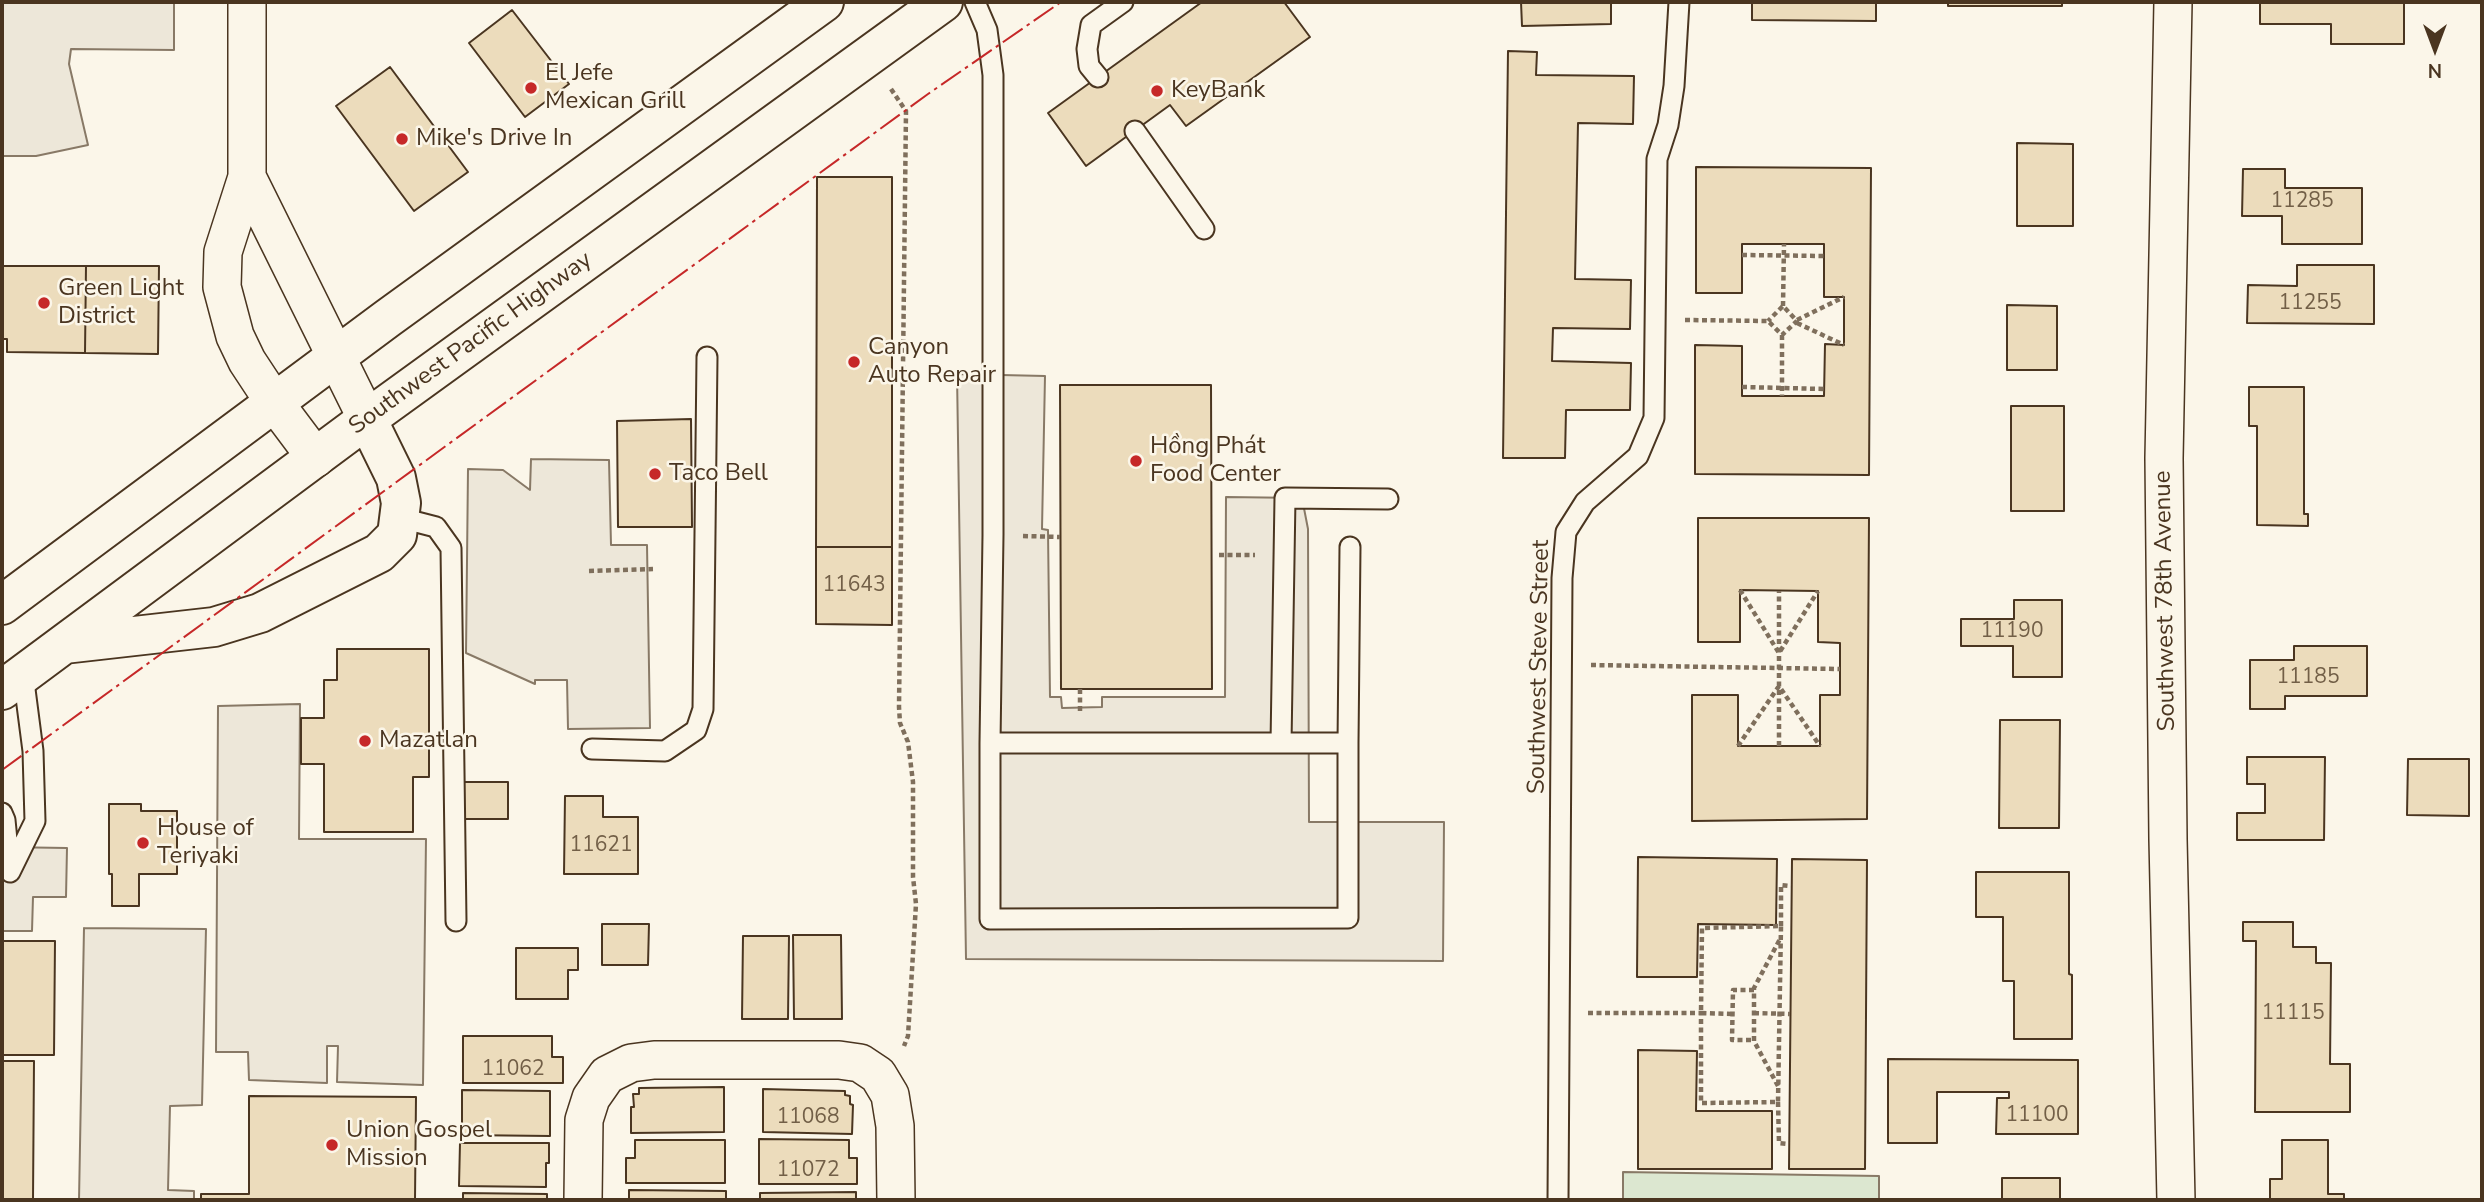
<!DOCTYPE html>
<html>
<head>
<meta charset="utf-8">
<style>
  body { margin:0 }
  #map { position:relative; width:2484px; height:1202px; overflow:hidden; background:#fbf6e9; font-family:"Nunito Sans",sans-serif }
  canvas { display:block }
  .frame { position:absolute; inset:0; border:4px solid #4a3520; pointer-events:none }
  .north { position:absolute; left:2400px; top:14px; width:70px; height:70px; -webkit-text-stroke:5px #fbf6e9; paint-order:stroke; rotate:180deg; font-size:19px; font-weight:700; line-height:28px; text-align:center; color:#4a3520 }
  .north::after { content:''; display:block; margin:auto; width:24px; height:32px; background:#4a3520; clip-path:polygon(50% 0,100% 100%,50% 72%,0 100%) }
</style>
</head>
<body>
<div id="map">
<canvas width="2484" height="1202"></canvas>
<div class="frame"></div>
<div class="north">N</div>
</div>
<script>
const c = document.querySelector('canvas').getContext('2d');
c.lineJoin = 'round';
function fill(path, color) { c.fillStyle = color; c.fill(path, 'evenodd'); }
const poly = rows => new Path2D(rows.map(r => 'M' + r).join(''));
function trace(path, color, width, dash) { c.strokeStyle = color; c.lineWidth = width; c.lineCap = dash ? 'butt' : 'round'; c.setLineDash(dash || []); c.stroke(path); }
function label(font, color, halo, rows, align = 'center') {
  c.font = font + ' "Nunito Sans",sans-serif'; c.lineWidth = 5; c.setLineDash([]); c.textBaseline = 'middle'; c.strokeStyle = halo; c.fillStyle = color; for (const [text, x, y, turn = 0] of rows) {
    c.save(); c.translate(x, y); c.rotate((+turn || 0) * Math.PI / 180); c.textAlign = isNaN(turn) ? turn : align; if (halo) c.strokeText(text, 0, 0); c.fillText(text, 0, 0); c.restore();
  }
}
const green = poly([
  [1623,1172,1879,1176,1879,1200,1623,1200,1623,1172]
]);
fill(green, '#dce7d0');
trace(green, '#887966', 2);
const parking = poly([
  [2,2,174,2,174,50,71,49,69,64,88,145,36,156,2,156,2,2],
  [957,374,1045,376,1042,529,1048,530,1050,697,1061,697,1062,708,1102,707,1102,697,1225,697,1226,497,1302,498,1308,529,1309,822,1444,822,1443,961,966,959,957,374],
  [531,459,609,460,611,545,647,545,650,728,568,729,567,680,535,680,535,684,466,653,468,469,503,470,530,490,531,459],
  [300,704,299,839,426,839,423,1085,337,1082,338,1046,327,1046,327,1083,249,1080,248,1052,216,1052,218,706,300,704],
  [2,847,67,848,66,897,33,897,32,931,2,931,2,847],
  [84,928,206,929,202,1105,170,1106,168,1190,194,1191,194,1200,79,1200,84,928]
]);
fill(parking, '#ede7d9');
trace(parking, '#887966', 2);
const building = poly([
  [1202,2,1284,2,1310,37,1186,126,1170,105,1086,166,1048,113,1202,2],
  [1521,2,1611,2,1611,24,1522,26,1521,2],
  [1752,2,1876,2,1876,21,1752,20,1752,2],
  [1948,2,2062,2,2062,6,1948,6,1948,2],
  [2260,2,2404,2,2404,44,2331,44,2331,24,2260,24,2260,2],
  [512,10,569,84,525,117,469,43,512,10],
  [1508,51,1537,52,1536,75,1634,76,1633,124,1578,123,1575,279,1631,280,1630,329,1553,328,1552,361,1631,363,1630,410,1566,410,1565,458,1503,458,1508,51],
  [390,67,468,172,414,211,336,106,390,67],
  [2017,143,2073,144,2073,226,2017,226,2017,143],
  [1696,167,1871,168,1869,475,1695,474,1695,345,1742,346,1742,396,1824,396,1825,344,1844,345,1844,297,1824,297,1824,244,1742,244,1742,293,1696,293,1696,167],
  [2243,169,2285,169,2285,188,2362,188,2362,244,2282,244,2282,216,2242,216,2243,169],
  [817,177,892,177,892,547,816,547,817,177],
  [2297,265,2374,265,2374,324,2247,323,2248,285,2297,286,2297,265],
  [2,266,86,266,85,353,7,352,7,339,2,339,2,266],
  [86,266,159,266,158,354,85,353,86,266],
  [2007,305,2057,306,2057,370,2007,370,2007,305],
  [1060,385,1211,385,1212,689,1061,689,1060,385],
  [2249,387,2304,387,2304,514,2308,514,2308,526,2257,525,2257,426,2249,426,2249,387],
  [2011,406,2064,406,2064,511,2011,511,2011,406],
  [691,419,692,527,618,527,617,421,691,419],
  [1698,518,1869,518,1867,819,1692,821,1692,695,1738,695,1738,746,1820,746,1820,695,1840,695,1840,643,1818,642,1818,591,1740,590,1740,642,1698,642,1698,518],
  [816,547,892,547,892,625,816,624,816,547],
  [2014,600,2062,600,2062,677,2013,677,2013,646,1961,646,1961,619,2014,619,2014,600],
  [2294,646,2367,646,2367,696,2285,696,2285,709,2250,709,2250,660,2294,660,2294,646],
  [337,649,429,649,429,777,413,777,413,832,324,832,324,764,301,764,301,718,324,718,324,680,337,680,337,649],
  [2000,720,2060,720,2059,828,1999,828,2000,720],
  [2247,757,2325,757,2324,840,2237,840,2237,813,2265,813,2265,784,2247,784,2247,757],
  [2408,759,2469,759,2469,816,2407,815,2408,759],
  [455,782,508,782,508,819,454,819,455,782],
  [565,796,603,796,603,817,638,817,638,874,564,874,565,796],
  [109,804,141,804,141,811,177,811,177,874,139,874,139,906,112,906,112,874,109,874,109,804],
  [1638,857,1777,859,1776,925,1698,924,1697,977,1637,977,1638,857],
  [1792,859,1867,860,1865,1169,1789,1169,1792,859],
  [1976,872,2069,872,2069,974,2072,975,2072,1039,2014,1039,2014,981,2003,981,2003,917,1976,917,1976,872],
  [2243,922,2293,922,2293,947,2316,947,2316,963,2331,963,2330,1064,2350,1064,2350,1112,2255,1112,2256,941,2243,941,2243,922],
  [602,924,649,924,648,965,602,965,602,924],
  [793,935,841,935,842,1019,794,1019,793,935],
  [743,936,789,936,788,1019,742,1019,743,936],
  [2,941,55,941,54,1055,2,1055,2,941],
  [516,948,578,948,578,970,568,970,568,999,516,999,516,948],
  [463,1036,552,1036,552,1057,563,1057,563,1083,463,1083,463,1036],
  [1638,1050,1697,1051,1696,1111,1772,1111,1772,1169,1638,1169,1638,1050],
  [1888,1059,2078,1060,2078,1134,1996,1134,1997,1098,2009,1098,2009,1092,1937,1092,1937,1143,1888,1143,1888,1059],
  [2,1061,34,1061,33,1200,2,1200,2,1061],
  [724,1087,724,1132,631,1133,631,1107,634,1107,633,1094,639,1094,639,1088,724,1087],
  [763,1089,845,1091,845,1095,850,1096,850,1104,853,1105,852,1134,763,1132,763,1089],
  [462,1090,550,1091,550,1136,462,1135,462,1090],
  [249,1096,416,1097,415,1200,201,1200,201,1194,249,1194,249,1096],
  [759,1139,849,1140,849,1158,857,1158,857,1184,759,1184,759,1139],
  [635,1140,725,1140,725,1183,626,1183,626,1158,635,1158,635,1140],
  [2282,1140,2328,1140,2328,1194,2344,1194,2344,1200,2270,1200,2270,1179,2282,1179,2282,1140],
  [460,1143,549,1143,549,1163,546,1163,546,1187,459,1186,460,1143],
  [2002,1178,2060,1178,2060,1200,2002,1200,2002,1178],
  [629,1190,726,1191,726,1200,629,1200,629,1190],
  [856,1192,856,1200,760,1200,760,1193,856,1192],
  [463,1193,547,1194,547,1200,463,1200,463,1193]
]);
fill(building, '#ecdcbc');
trace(building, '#4a3520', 2);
const lane = poly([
  [975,2,987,30,993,75,993,535,990,743,990,919,1348,918,1348,743,990,743],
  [1098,77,1089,66,1087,49,1091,25,1123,2],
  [1135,131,1204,229],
  [401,518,436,527,451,548,456,921],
  [1281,743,1285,498,1388,499],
  [1348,743,1350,547],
  [592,749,665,751,696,730,703,709,707,357],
  [2,813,5,820,10,871],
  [10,872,35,821,33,751,23,674],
  [1558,1200,1562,578,1566,532,1585,502,1638,456,1654,418,1657,159,1668,125,1674,86,1679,2]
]);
const street = poly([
  [247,2,247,177,223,252,222,287,235,336,247,361,274,402,316,458],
  [2173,2,2164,458,2168,839,2176,1200],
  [247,177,367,419],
  [583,1200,584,1120,591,1098,607,1075,631,1063,654,1060,839,1060,860,1063,878,1075,890,1095,895,1126,896,1200]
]);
const highway = poly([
  [2,605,388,318,824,2],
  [64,644,214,627,260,613,379,553,397,535,401,503,396,478,367,419],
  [2,690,367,419,943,2]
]);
trace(lane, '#4a3520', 23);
trace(street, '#4a3520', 40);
trace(highway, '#4a3520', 42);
trace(poly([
  [891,89,906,111,899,707,900,723,908,742,913,782,913,877,916,904,908,1036,904,1046],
  [1742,255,1824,256],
  [1783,306,1784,244],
  [1685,320,1768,321,1782,335,1797,321,1783,306,1768,321],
  [1797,320,1844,297],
  [1797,323,1844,345],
  [1782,335,1782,396],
  [1742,387,1824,389],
  [1023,536,1060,537],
  [1219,555,1255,555],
  [589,571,653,569],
  [1740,590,1779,653,1818,591],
  [1591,665,1840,669],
  [1080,689,1080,712],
  [1738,746,1779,686,1820,746],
  [1779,746,1779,591],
  [1781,926,1781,885,1791,886],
  [1754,990,1733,990,1732,1040,1754,1040],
  [1588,1013,1701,1013,1701,1103,1778,1102,1781,926,1702,928,1701,1013,1732,1014],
  [1754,1013,1790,1014],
  [1778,1086,1754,1041,1754,988,1780,939],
  [1778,1102,1779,1143,1789,1144]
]), '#7f6f5c', 4.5, [5, 3.5]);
trace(lane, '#fbf6e9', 19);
trace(street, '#fbf6e9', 37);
trace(highway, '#fbf6e9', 38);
trace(poly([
  [2,770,928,94,1061,2]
]), '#c62828', 2, [24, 5, 3.5, 5]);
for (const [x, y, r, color] of [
  [531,88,7,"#c62828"],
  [1157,91,7,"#c62828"],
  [402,139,7,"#c62828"],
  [44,303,7,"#c62828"],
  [854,362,7,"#c62828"],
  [1136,461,7,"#c62828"],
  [655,474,7,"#c62828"],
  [365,741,7,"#c62828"],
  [143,843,7,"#c62828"],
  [332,1145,7,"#c62828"]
]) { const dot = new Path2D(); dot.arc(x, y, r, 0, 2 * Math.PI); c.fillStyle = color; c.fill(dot); trace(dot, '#fbf6e9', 2.5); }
label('21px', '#725f47', null, [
  ["11285",2302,202],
  ["11255",2310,304],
  ["11643",854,586],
  ["11190",2012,632],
  ["11185",2308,678],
  ["11621",601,846],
  ["11115",2293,1014],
  ["11062",513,1070],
  ["11100",2037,1116],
  ["11068",808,1118],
  ["11072",808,1171]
]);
label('24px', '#4a3520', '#fbf6e9', [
  ["El Jefe",545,74],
  ["Mexican Grill",545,102],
  ["KeyBank",1171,91],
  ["Mike's Drive In",416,139],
  ["Green Light",58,289],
  ["District",58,317],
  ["Canyon",868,348],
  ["Auto Repair",868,376],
  ["Hồng Phát",1150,447],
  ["Food Center",1150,475],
  ["Taco Bell",669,474],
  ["Mazatlan",379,741],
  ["House of",157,829],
  ["Teriyaki",157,857],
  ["Union Gospel",346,1131],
  ["Mission",346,1159]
], 'left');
label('24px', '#4a3520', '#fbf6e9', [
  ["Southwest Pacific Highway",471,344,-36],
  ["Southwest 78th Avenue",2166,601,-91],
  ["Southwest Steve Street",1540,667,-89]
]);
</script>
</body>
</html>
